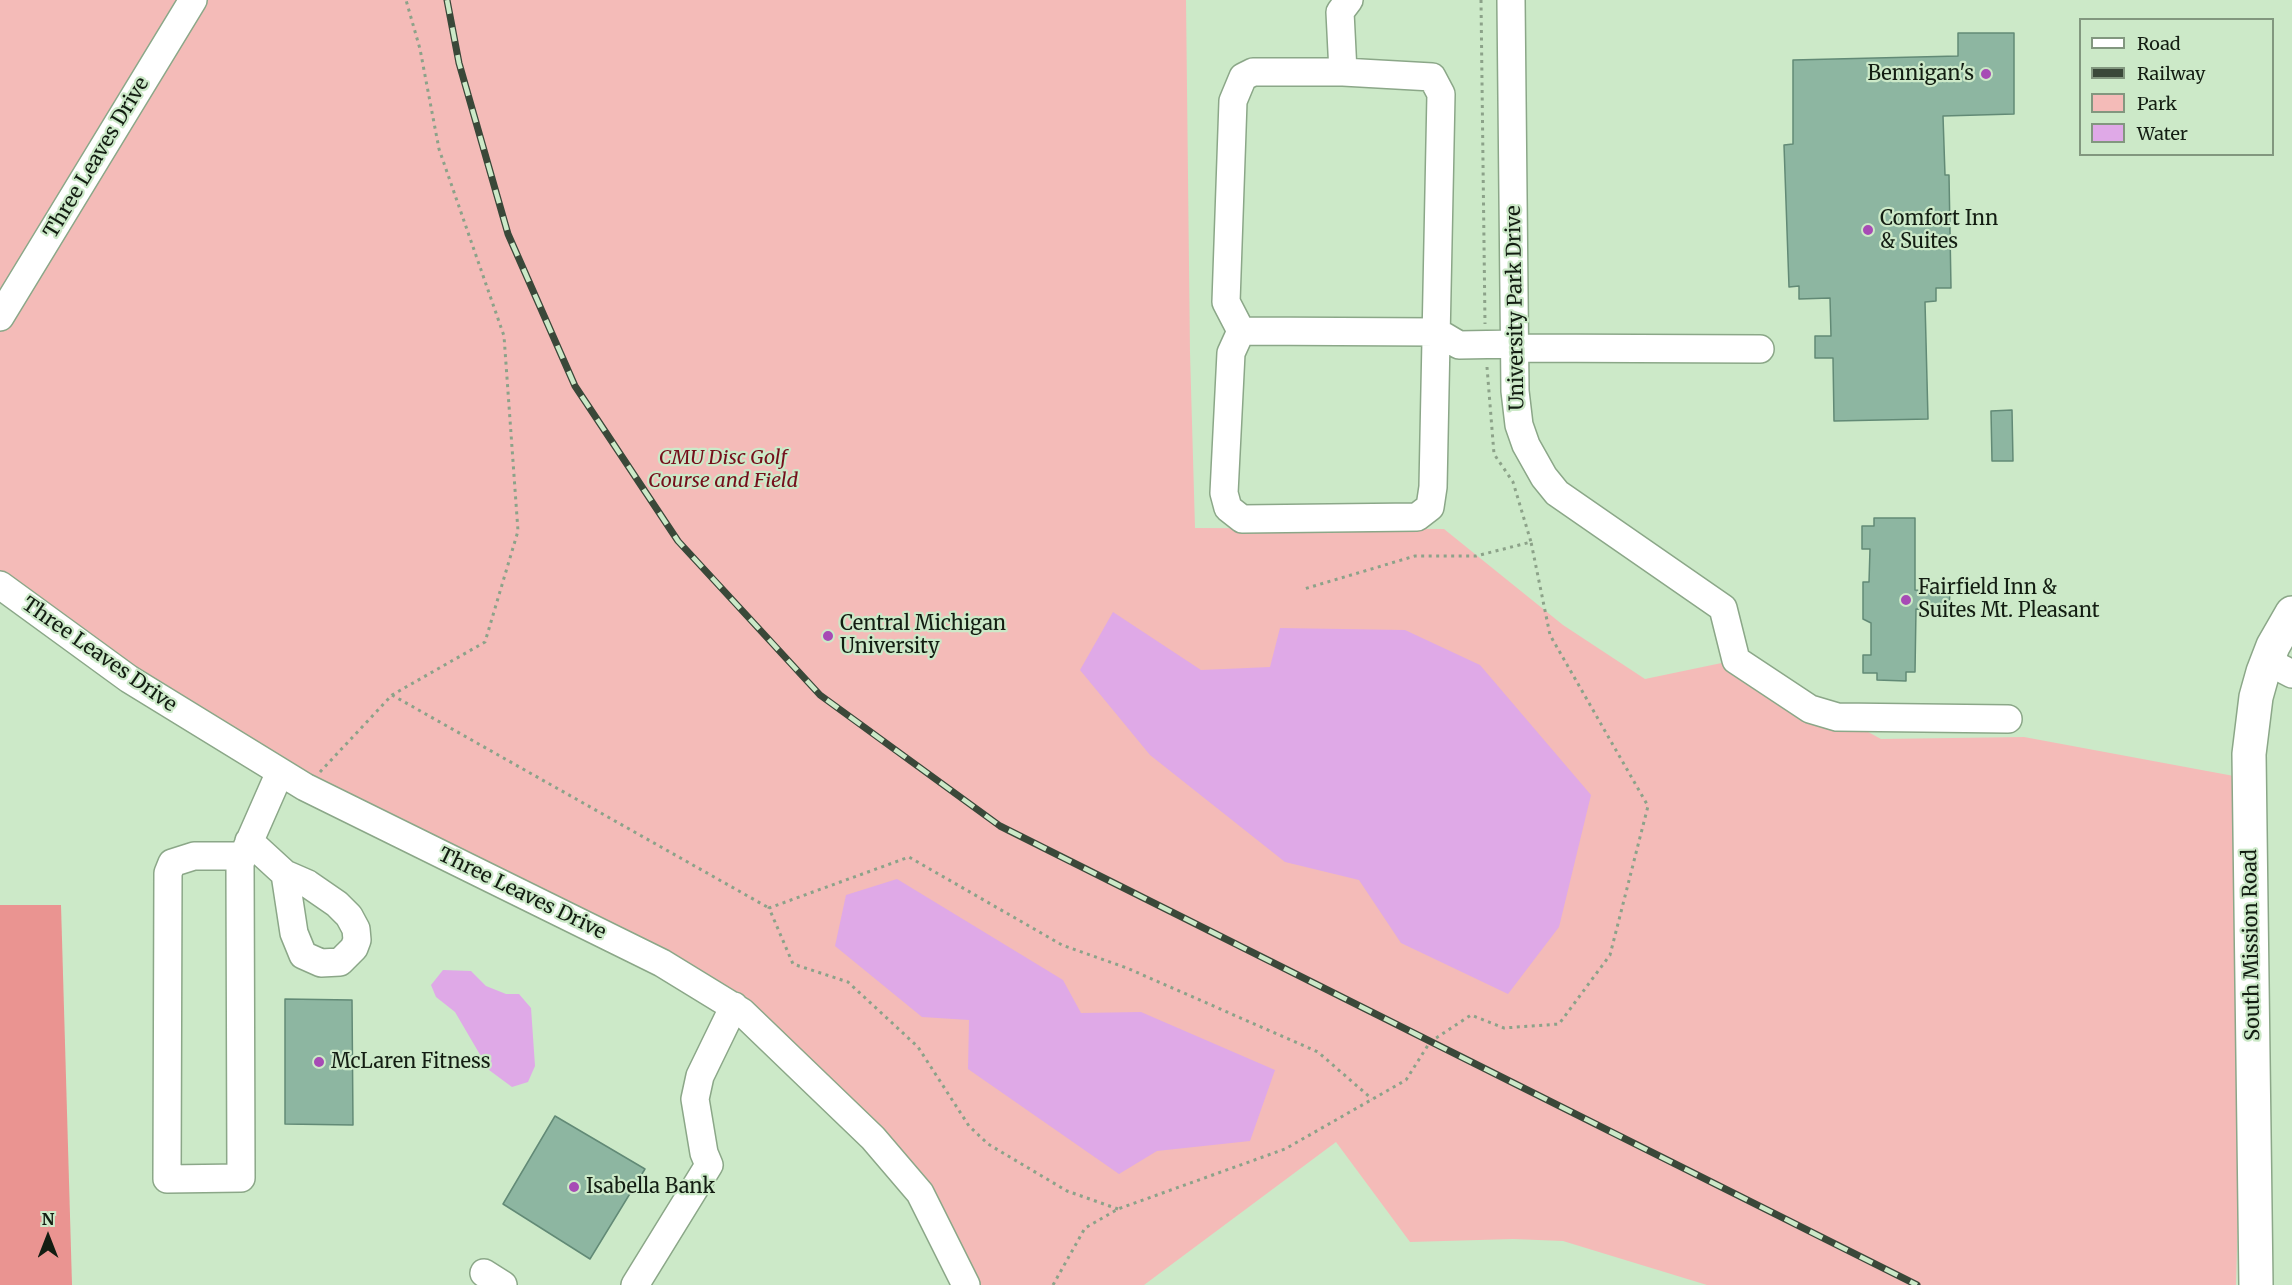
<!DOCTYPE html>
<html>
<head>
<meta charset="utf-8">
<style>
  body { margin:0 }
  #map { position:relative; width:2292px; height:1285px; overflow:hidden; background:#cce9c8; font-family:Merriweather,serif }
  canvas { display:block }
  .legend { position:absolute; left:2079px; top:18px; width:195px; height:138px; box-sizing:border-box; background:#cce9c8; border:2px solid #82977f; margin:0; padding:8px 10px; list-style:none; font-size:18px; color:#131d12 }
  .legend li { display:flex; align-items:center; gap:12px; height:30px }
  .legend b { width:30px; border:2px solid #82977f }
  .north { position:absolute; left:18px; top:1207px; width:60px; height:60px; -webkit-text-stroke:4px #cce9c8; paint-order:stroke; rotate:0deg; font-size:16px; font-weight:700; line-height:24px; text-align:center; color:#131d12 }
  .north::after { content:''; display:block; margin:auto; width:21px; height:27px; background:#131d12; clip-path:polygon(50% 0,100% 100%,50% 72%,0 100%) }
</style>
</head>
<body>
<div id="map">
<canvas width="2292" height="1285"></canvas>
<ul class="legend">
<li><b style="height:8px;background:#fff"></b>Road</li>
<li><b style="height:8px;background:#3a4839"></b>Railway</li>
<li><b style="height:16px;background:#f4bbb8"></b>Park</li>
<li><b style="height:16px;background:#dfa9e7"></b>Water</li>
</ul>
<div class="north">N</div>
</div>
<script>
const c = document.querySelector('canvas').getContext('2d');
c.lineJoin = 'round';
function fill(path, color) { c.fillStyle = color; c.fill(path, 'evenodd'); }
const poly = rows => new Path2D(rows.map(r => 'M' + r).join(''));
function trace(path, color, width, dash) { c.strokeStyle = color; c.lineWidth = width; c.lineCap = dash ? 'butt' : 'round'; c.setLineDash(dash || []); c.stroke(path); }
function label(font, color, halo, rows, align = 'center') {
  c.font = font + ' Merriweather,serif'; c.lineWidth = 4.5; c.setLineDash([]); c.textBaseline = 'middle'; c.strokeStyle = halo; c.fillStyle = color; for (const [text, x, y, turn = 0] of rows) {
    c.save(); c.translate(x, y); c.rotate((+turn || 0) * Math.PI / 180); c.textAlign = isNaN(turn) ? turn : align; if (halo) c.strokeText(text, 0, 0); c.fillText(text, 0, 0); c.restore();
  }
}
fill(poly([
  [0,0,1186,0,1190,353,1195,528,1444,529,1563,625,1645,679,1736,660,1881,739,2024,737,2250,779,2236,1285,1707,1285,1563,1241,1513,1239,1410,1242,1336,1142,1144,1285,964,1285,920,1193,742,1012,305,787,0,585]
]), '#f4bbb8');
fill(poly([
  [0,905,61,905,72,1285,0,1285]
]), '#ea9491');
fill(poly([
  [1113,612,1201,670,1270,667,1280,628,1405,630,1480,665,1591,795,1559,927,1508,994,1401,943,1359,880,1285,862,1150,755,1080,670],
  [897,879,1063,980,1081,1013,1141,1012,1275,1070,1250,1141,1157,1151,1119,1174,968,1069,969,1020,922,1017,835,946,846,895],
  [443,970,471,971,486,986,506,994,519,994,531,1008,535,1066,528,1082,512,1087,489,1070,455,1012,436,997,431,985]
]), '#dfa9e7');
const building = poly([
  [1958,33,2014,33,2014,114,1943,116,1945,175,1949,175,1951,288,1936,288,1936,301,1925,302,1928,419,1834,421,1833,358,1815,358,1815,336,1831,336,1830,298,1799,299,1799,286,1789,287,1784,145,1793,144,1793,60,1958,56,1958,33],
  [2012,410,2013,461,1992,461,1991,411,2012,410],
  [1874,518,1915,518,1915,590,1950,591,1949,610,1916,609,1915,672,1906,672,1906,681,1877,680,1877,673,1863,673,1863,655,1871,655,1871,623,1863,619,1863,582,1869,582,1870,549,1862,549,1862,526,1874,526,1874,518],
  [285,999,352,1000,353,1125,285,1124,285,999],
  [555,1116,645,1169,590,1259,503,1204,555,1116]
]);
fill(building, '#8db6a1');
trace(building, '#628a76', 1.5);
const minor = poly([
  [1349,0,1340,12,1343,72,1253,72,1243,77,1233,101,1226,302,1241,331,1437,332,1459,345,1515,344],
  [1511,0,1515,391,1519,425,1526,445,1544,477,1557,493,1723,608,1736,660,1810,709,1837,717,2008,719],
  [0,317,193,0],
  [1241,331,1231,353,1224,493,1228,508,1242,519,1417,517,1430,507,1433,487,1441,94,1432,77,1343,72],
  [1515,348,1760,349],
  [0,585,129,679,305,787,662,963,742,1012,873,1138,920,1193,966,1285],
  [2267,661,2292,674],
  [249,841,285,874,308,884,337,904,349,916,356,929,357,940,354,948,340,962,321,963,303,955,294,933,285,874],
  [243,856,194,856,172,863,168,873,167,1179,241,1178,240,863,280,772],
  [484,1273,503,1285],
  [635,1285,709,1165,704,1153,695,1099,700,1076,734,1006]
]);
const major = poly([
  [2256,1285,2249,754,2256,697,2263,672,2273,646,2292,613]
]);
trace(minor, '#8ba788', 30);
trace(major, '#8ba788', 36);
trace(poly([
  [1481,0,1485,324],
  [1487,367,1494,454,1513,482,1531,542],
  [392,695,769,908],
  [320,772,392,695,485,642,518,531,504,336,439,149,420,49,406,0],
  [1118,1209,1067,1191,988,1144,969,1126,918,1047,848,982,793,964,769,908,909,857,1062,945,1127,968,1318,1052,1372,1099],
  [1053,1285,1085,1228,1118,1209,1285,1149,1406,1080,1430,1042,1471,1015,1504,1028,1559,1024,1610,955,1648,806,1550,635,1531,542,1476,556,1415,556,1304,589]
]), '#8ca289', 3, [3, 4.5]);
trace(minor, '#fff', 27);
trace(major, '#fff', 33);
const rail = poly([
  [447,0,459,63,508,234,575,386,678,541,820,695,1000,826,1917,1285]
]);
trace(rail, '#3a4839', 7);
trace(rail, '#cce9c8', 4.5, [14]);
for (const [x, y, r, color] of [
  [1986,74,6,"#a74bb5"],
  [1868,230,6,"#a74bb5"],
  [1906,600,6,"#a74bb5"],
  [828,636,6,"#a74bb5"],
  [319,1062,6,"#a74bb5"],
  [574,1187,6,"#a74bb5"]
]) { const dot = new Path2D(); dot.arc(x, y, r, 0, 2 * Math.PI); c.fillStyle = color; c.fill(dot); trace(dot, '#cce9c8', 2); }
label('20px', '#131d12', '#cce9c8', [
  ["Bennigan's",1974,74,"right"],
  ["Comfort Inn",1880,219],
  ["& Suites",1880,242],
  ["Fairfield Inn &",1918,588],
  ["Suites Mt. Pleasant",1918,611],
  ["Central Michigan",840,624],
  ["University",840,647],
  ["McLaren Fitness",331,1062],
  ["Isabella Bank",586,1187]
], 'left');
label('20px', '#131d12', '#cce9c8', [
  ["Three Leaves Drive",97,158,-59],
  ["University Park Drive",1516,308,-91],
  ["Three Leaves Drive",99,655,35],
  ["Three Leaves Drive",522,894,26],
  ["South Mission Road",2252,945,-91]
]);
label('italic 20px', '#750f1b', '#cce9c8', [
  ["CMU Disc Golf",723,458],
  ["Course and Field",723,481]
]);
</script>
</body>
</html>
